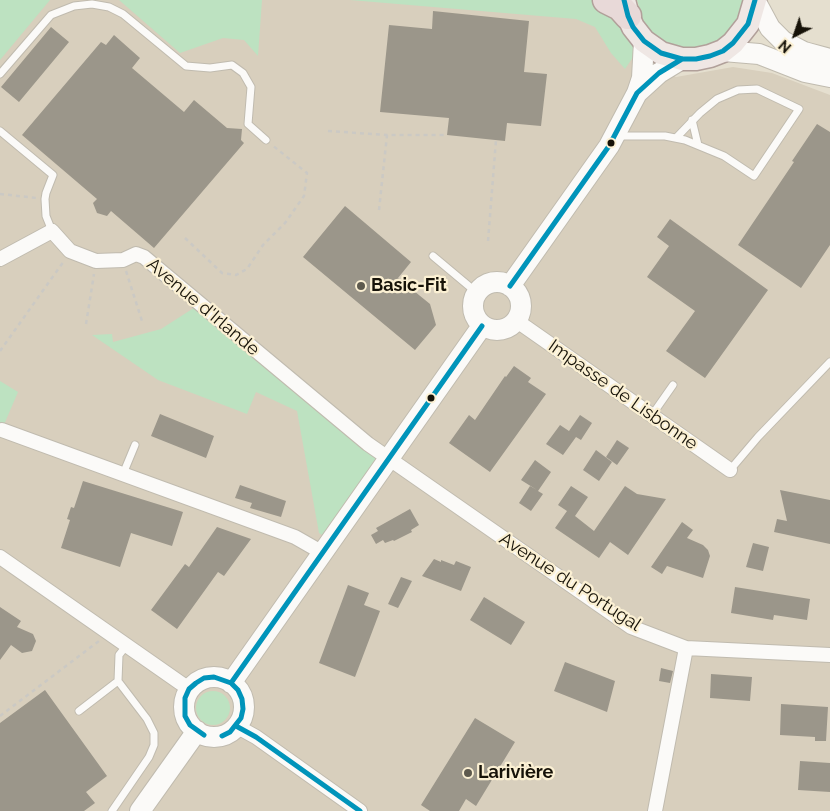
<!DOCTYPE html>
<html>
<head>
<meta charset="utf-8">
<style>
  body { margin:0 }
  #map { position:relative; width:830px; height:811px; overflow:hidden; background:#e5dfcf; font-family:Raleway,sans-serif }
  canvas { display:block }
  .north { position:absolute; left:770px; top:10px; width:50px; height:50px; -webkit-text-stroke:4px #fbf0d3; paint-order:stroke; rotate:221deg; font-size:14px; font-weight:700; line-height:20px; text-align:center; color:#161208 }
  .north::after { content:''; display:block; margin:auto; width:18px; height:22px; background:#161208; clip-path:polygon(50% 0,100% 100%,50% 72%,0 100%) }
</style>
</head>
<body>
<div id="map">
<canvas width="830" height="811"></canvas>
<div class="north">N</div>
</div>
<script>
const c = document.querySelector('canvas').getContext('2d');
c.lineJoin = 'round';
function fill(path, color) { c.fillStyle = color; c.fill(path, 'evenodd'); }
const poly = rows => new Path2D(rows.map(r => 'M' + r).join(''));
function trace(path, color, width, dash) { c.strokeStyle = color; c.lineWidth = width; c.lineCap = dash ? 'butt' : 'round'; c.setLineDash(dash || []); c.stroke(path); }
function label(font, color, halo, rows, align = 'center') {
  c.font = font + ' Raleway,sans-serif'; c.lineWidth = 4.5; c.setLineDash([]); c.textBaseline = 'middle'; c.strokeStyle = halo; c.fillStyle = color; for (const [text, x, y, turn = 0] of rows) {
    c.save(); c.translate(x, y); c.rotate((+turn || 0) * Math.PI / 180); c.textAlign = isNaN(turn) ? turn : align; if (halo) c.strokeText(text, 0, 0); c.fillText(text, 0, 0); c.restore();
  }
}
fill(poly([
  [0,0,503,0,585,7,628,44,676,77,733,67,772,73,830,95,830,811,0,811]
]), '#d8cfbd');
fill(poly([
  [0,0,50,0,0,60],
  [119,0,262,0,258,56,244,40,223,38,180,53],
  [350,0,624,0,644,41,625,69,611,53,595,27,576,19],
  [637,0,746,0,744,11,723,40,706,47,688,49,670,45,654,35,643,21],
  [200,304,389,460,331,541,319,533,297,411,256,392,247,414,158,380,92,335,112,334,113,342,161,329],
  [0,381,18,392,0,434],
  '196 708a17 17 0 1 1 34 0a17 17 0 1 1-34 0Z'
]), '#bde2c1');
fill(poly([
  [433,11,529,21,524,72,547,74,541,126,507,123,505,141,447,135,449,118,380,112,389,25,432,29],
  [51,27,69,42,19,102,1,87],
  [114,35,140,58,132,68,184,112,194,100,227,128,242,129,241,140,244,143,154,248,111,211,107,216,97,213,93,203,97,199,22,135,101,42,106,45],
  [817,124,830,132,830,245,801,288,738,245,794,162,792,161],
  [345,206,411,262,398,278,430,304,436,325,415,350,303,257],
  [670,219,768,290,705,378,666,351,695,311,647,277,669,246,657,237],
  [514,366,531,378,528,382,546,394,490,472,449,443,469,415,475,420,505,376,506,377],
  [160,414,214,436,206,458,151,436],
  [580,415,592,423,581,440,576,437,563,455,546,444,560,425,569,431],
  [617,440,629,448,617,465,606,457],
  [596,450,612,462,599,481,583,470],
  [535,460,551,472,538,491,543,494,531,511,519,503,530,486,537,490,521,480],
  [83,481,183,512,172,546,131,533,120,567,61,548,70,520,67,519,71,507,74,508],
  [240,485,286,501,281,517,250,508,252,503,235,498],
  [571,486,588,497,575,516,594,531,625,486,637,494,666,499,628,555,610,542,599,558,555,528,567,511,558,505],
  [780,490,830,500,830,544,774,532,777,519,787,521],
  [410,509,419,525,411,530,412,532,394,541,393,540,385,543,383,540,376,544,371,535,378,531,376,528],
  [682,522,693,530,687,538,703,545,708,550,710,556,703,578,667,566,662,574,651,567],
  [217,527,251,539,224,576,218,572,177,629,151,610,185,564,189,567],
  [753,543,769,547,763,571,746,567],
  [434,559,441,562,441,560,454,565,456,561,471,567,461,591,422,576],
  [401,577,412,581,398,608,388,604],
  [348,585,369,593,364,605,380,611,355,677,319,663],
  [735,587,810,599,807,620,774,615,773,620,731,613],
  [484,597,525,622,511,645,470,620],
  [0,607,21,621,17,627,33,634,36,641,32,651,22,653,11,645,0,660],
  [565,662,615,681,607,712,554,691],
  [661,668,673,671,670,683,659,681],
  [711,674,752,677,750,701,710,698],
  [45,690,107,776,86,792,95,803,84,811,0,811,0,723],
  [781,704,828,707,826,741,815,741,815,737,780,735],
  [475,718,515,742,476,806,466,799,459,811,430,811,421,805],
  [800,761,830,763,830,792,798,790]
]), '#9b968a');
const lane = poly([
  [0,74,51,15,74,6,92,4,109,7,123,14,186,66,210,68,232,65,243,73,251,87,248,124,266,140],
  [692,120,698,145],
  [0,131,53,175,46,193,45,199,46,216,52,231],
  [617,136,665,136,685,140,724,156,754,176,799,109,757,89,738,90,717,99,700,113,676,138],
  [433,256,476,292],
  [652,415,673,385],
  [730,470,758,437,830,362],
  [123,474,135,445],
  [79,711,118,681],
  [112,811,149,757,154,745,154,733,147,719,118,681,119,655,127,645]
]);
const street = poly([
  [0,259,52,231,70,251,96,261,123,260,136,254,144,257,368,444,631,627,686,648,830,655],
  [517,321,730,470],
  [2,430,295,537,323,553],
  [0,557,189,689],
  [236,726,256,737,360,811],
  [655,811,686,648]
]);
const secondary = poly([
  [755,0,770,28,783,41,804,52,830,59],
  [723,51,759,54,805,72,830,77],
  [637,93,659,73,682,59],
  '473 306a24 24 0 1 1 48 0a24 24 0 1 1-48 0Z',
  [510,286,609,146,637,93,642,78,644,41],
  '184 707a30 30 0 1 1 60 0a30 30 0 1 1-60 0Z',
  [231,683,482,326],
  [140,811,197,731]
]);
const primary = poly([
  [624,0,628,16,633,27,644,41,661,53,682,59,696,59,710,56,723,51,733,43,748,24,755,0]
]);
const highway = poly([
  [606,0,620,7,628,16]
]);
trace(lane, '#c0bbaf', 9);
trace(street, '#c0bbaf', 16);
trace(secondary, '#c0bbaf', 22);
trace(primary, '#b1a09a', 25);
trace(highway, '#b1a09a', 29);
trace(poly([
  [328,131,387,135],
  [0,194,37,198],
  [379,210,387,135,447,135],
  [185,238,222,273,236,275,247,269,263,245,285,223,304,196,307,173,272,145],
  [488,241,496,140],
  [126,271,142,321],
  [86,324,94,274],
  [0,351,64,261],
  [0,716,99,641]
]), '#cbc9c4', 2.5, [4, 4]);
trace(lane, '#fbfaf8', 7);
trace(street, '#fbfaf8', 14);
trace(secondary, '#fbfaf8', 20);
trace(primary, '#efe7e4', 22);
trace(highway, '#e8d9d8', 26);
trace(poly([
  [624,0,628,16,633,27,644,41,661,53,682,59,696,59,710,56,723,51,733,43,748,24,755,0],
  [510,286,609,146,637,93,659,73,682,59],
  [231,683,482,326],
  [236,726,256,737,360,811],
  [204,735,190,725,185,716,185,698,189,689,196,683,204,678,214,677,231,683,238,690,242,699,243,709,241,718,230,732,222,736]
]), '#0094ba', 5);
for (const [x, y, r, color] of [
  [611,143,4.5,"#161208"],
  [361,286,5,"#5e5a4e"],
  [431,398,4.5,"#161208"],
  [468,773,5,"#5e5a4e"]
]) { const dot = new Path2D(); dot.arc(x, y, r, 0, 2 * Math.PI); c.fillStyle = color; c.fill(dot); trace(dot, '#fbf0d3', 2); }
label('bold 18px', '#161208', '#fbf0d3', [
  ["Basic-Fit",371,286],
  ["Larivière",478,773]
], 'left');
label('18px', '#161208', '#fbf0d3', [
  ["Avenue d'Irlande",203,307,40],
  ["Impasse de Lisbonne",623,395,35],
  ["Avenue du Portugal",570,582,33]
]);
</script>
</body>
</html>
